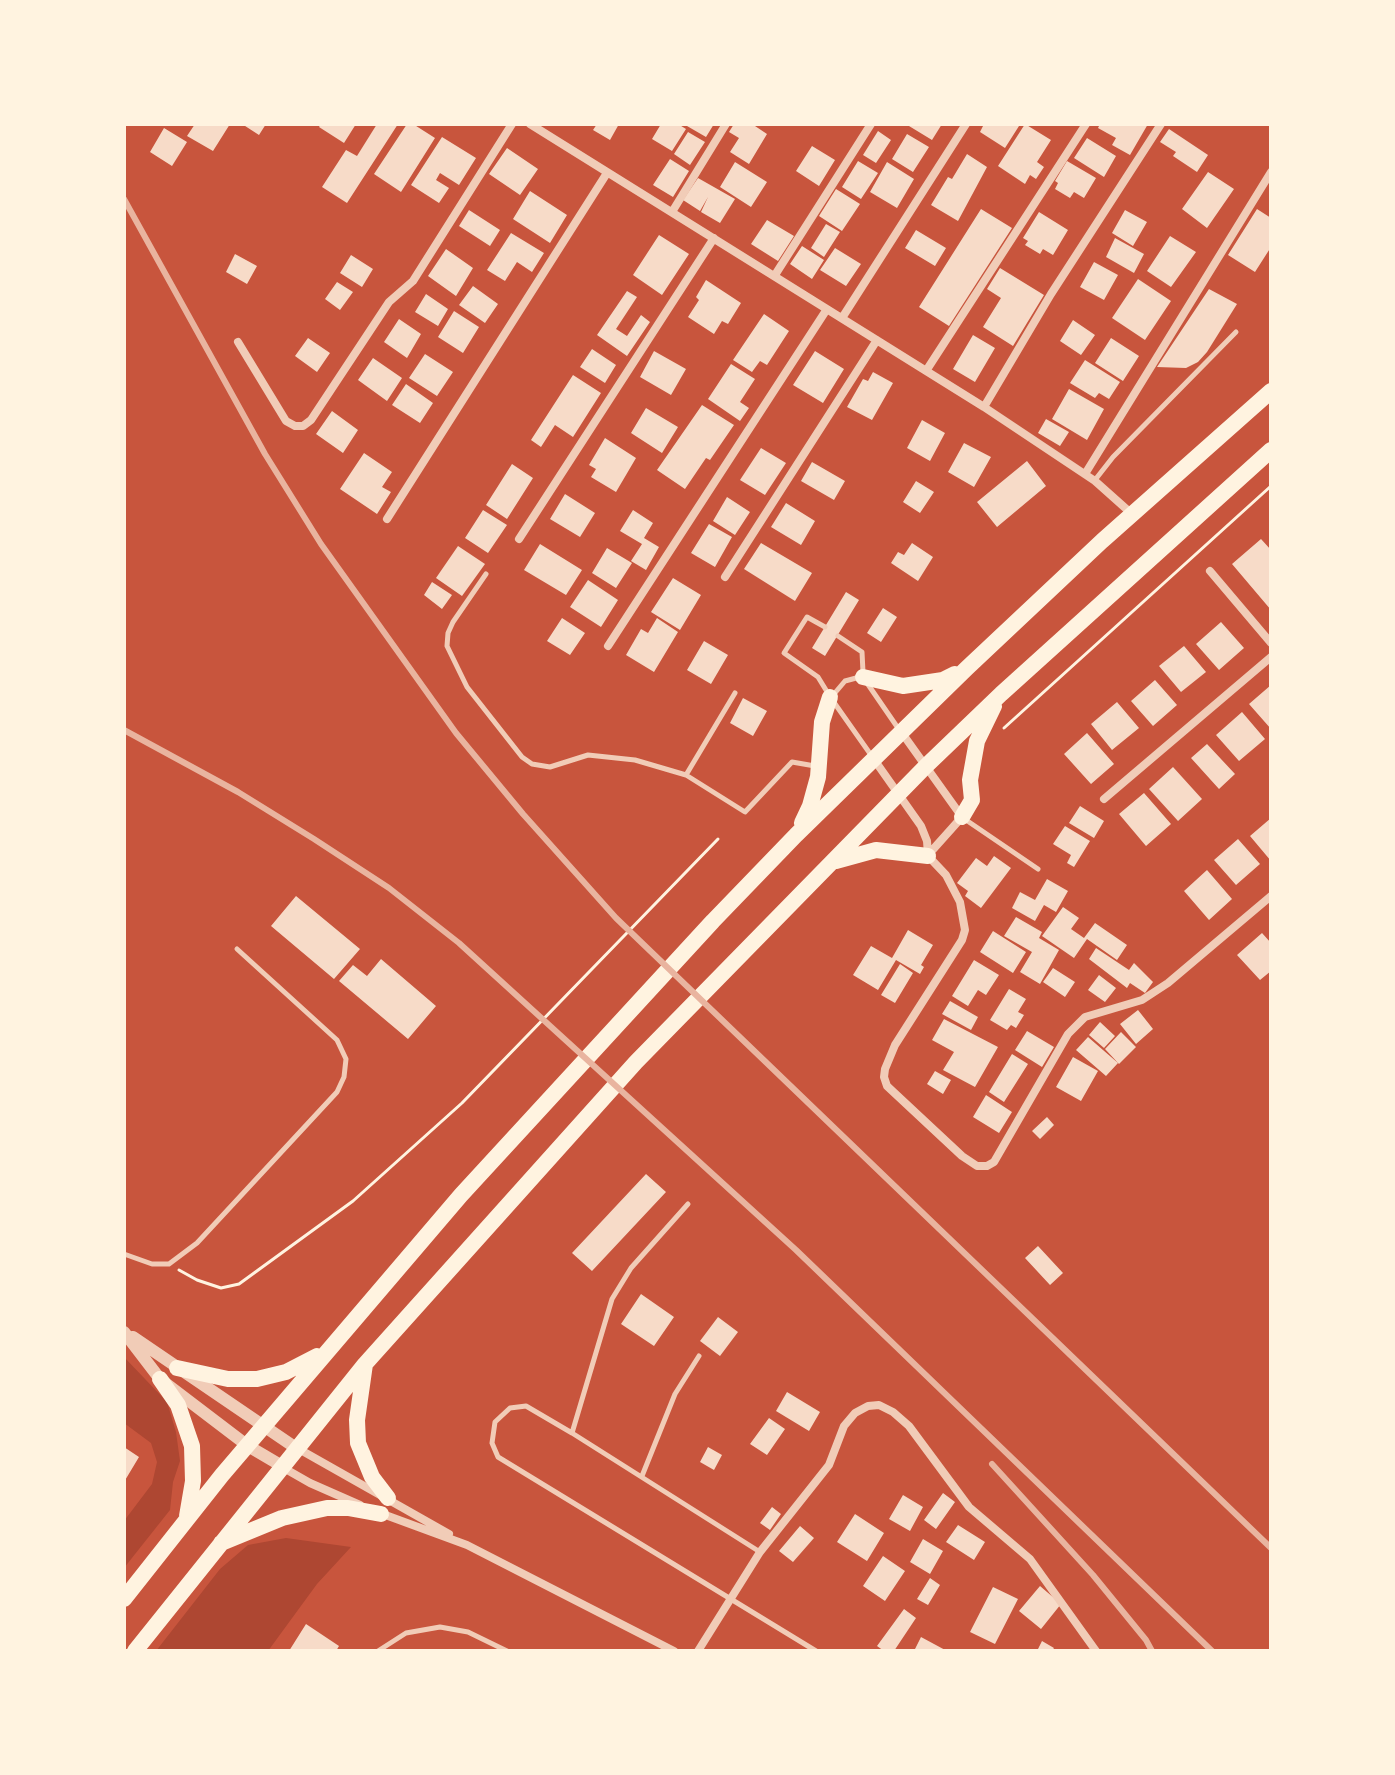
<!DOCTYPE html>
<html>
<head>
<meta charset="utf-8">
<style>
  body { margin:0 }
  #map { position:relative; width:1395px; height:1775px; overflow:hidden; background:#c8553d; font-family:"Golos Text",sans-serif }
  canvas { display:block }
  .frame { position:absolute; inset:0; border:126px solid #fff3e0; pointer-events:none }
</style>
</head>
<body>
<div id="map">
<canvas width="1395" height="1775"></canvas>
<div class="frame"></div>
</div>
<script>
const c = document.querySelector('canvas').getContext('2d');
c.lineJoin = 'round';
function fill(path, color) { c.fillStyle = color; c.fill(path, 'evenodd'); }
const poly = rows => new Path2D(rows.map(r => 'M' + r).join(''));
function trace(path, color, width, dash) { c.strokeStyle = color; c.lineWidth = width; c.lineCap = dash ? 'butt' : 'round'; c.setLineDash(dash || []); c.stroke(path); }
fill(poly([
  [124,1357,167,1402,176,1432,180,1461,173,1482,170,1510,124,1568,124,1521,152,1484,157,1462,151,1443,124,1423],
  [286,1538,351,1547,317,1584,268,1651,156,1651,220,1569,248,1545]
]), '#ae4732');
fill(poly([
  [195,124,230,124,213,151,187,136],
  [242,124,266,124,259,135],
  [321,124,356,124,344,143,319,127],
  [377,124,398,124,347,203,322,187,346,150,357,156],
  [407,124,413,124,435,138,401,192,374,174],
  [597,124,619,124,610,140,593,130],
  [661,124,678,124,686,129,672,151,652,139],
  [689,124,714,124,706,137,687,126],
  [734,124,752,124,767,134,749,164,730,152,739,138,729,132],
  [911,124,942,124,932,140,909,126],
  [984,124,1017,124,1019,126,1005,148,980,132],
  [1025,124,1051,140,1037,162,1044,167,1036,179,1030,175,1025,184,998,166],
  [1100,124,1148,124,1130,155,1112,145,1116,138,1098,128],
  [164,128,187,142,172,166,150,152],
  [1169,129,1208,155,1197,172,1173,156,1176,152,1160,142],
  [878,131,891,140,876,163,863,155],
  [688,132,705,142,690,165,674,154],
  [907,134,929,147,913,172,892,159],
  [442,137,476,158,459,185,440,173,436,180,449,188,439,203,411,185],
  [1087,138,1116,156,1104,177,1074,158],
  [812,146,835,160,819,186,796,171],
  [507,148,538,169,520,195,489,174],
  [967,154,987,167,958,221,931,205,948,177,952,179],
  [670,159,689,171,673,197,653,185],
  [858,161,878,173,861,199,842,187],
  [1067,161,1096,178,1084,198,1074,192,1070,198,1055,189,1058,183,1055,181],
  [735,162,767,182,751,207,720,187],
  [887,162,914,179,897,208,870,192],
  [1208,172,1234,189,1207,228,1182,209],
  [698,178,735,199,720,223,701,212,708,197,700,211,683,200],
  [836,189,860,204,842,231,819,216],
  [530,191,567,215,550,243,513,219],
  [981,209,1012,228,949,326,919,307],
  [1257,209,1271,218,1271,247,1255,272,1228,255],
  [469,210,500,230,490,246,459,226],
  [1125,210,1147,222,1133,246,1112,233],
  [1039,212,1068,230,1053,255,1043,249,1040,254,1025,245,1028,241,1023,238],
  [767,220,794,236,778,261,751,244],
  [826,224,840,232,824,257,811,248],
  [916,230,946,248,935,266,905,248],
  [511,233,544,253,532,272,517,262,505,281,487,270],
  [659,235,689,254,662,295,633,275],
  [1170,236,1196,252,1171,287,1147,271],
  [1115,238,1144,254,1134,273,1106,257],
  [802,246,824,260,812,279,790,264],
  [835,248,861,264,846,286,820,270],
  [446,249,473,268,456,296,428,276],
  [235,254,257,266,247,284,226,272],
  [351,255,373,269,362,287,340,273],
  [1094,262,1118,275,1104,300,1080,287],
  [1000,268,1044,295,1013,346,983,327,1001,298,987,289],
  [1138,279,1171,301,1145,340,1112,318],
  [706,280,741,303,728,324,722,321,714,334,688,317,699,300,696,297],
  [337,282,353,292,340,310,325,299],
  [473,286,498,304,485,323,459,305],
  [1209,289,1237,304,1207,352,1198,362,1186,368,1157,367],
  [627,291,637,297,616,329,627,336,641,315,650,322,627,356,597,335],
  [426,294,448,309,438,326,415,312],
  [454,311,479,327,463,353,438,337],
  [764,314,789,331,767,365,760,361,752,372,733,360],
  [399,319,421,334,407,358,384,342],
  [1073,320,1095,335,1081,355,1060,341],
  [973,335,995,348,975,382,953,369],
  [308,338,330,353,317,372,295,356],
  [1111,338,1139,356,1123,381,1095,363],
  [592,349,616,365,605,383,580,367],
  [654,351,686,369,671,395,640,377],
  [815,351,844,369,823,403,793,385],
  [425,354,453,372,437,396,409,378],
  [373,358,402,378,387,401,358,380],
  [1085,360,1120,382,1109,399,1099,393,1095,398,1070,383],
  [731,364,755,379,740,402,749,408,740,421,708,399],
  [873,372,893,383,872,420,847,407,863,379,868,381],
  [573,375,601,393,573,437,555,425,541,447,531,440],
  [406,384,433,403,420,423,392,405],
  [1069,389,1104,409,1087,440,1052,419],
  [702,405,734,425,710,460,706,458,685,489,657,470],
  [646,408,678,427,662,453,631,433],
  [332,411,358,430,343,453,316,434],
  [1046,419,1069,432,1060,446,1038,433],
  [922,420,945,433,930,461,907,448],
  [605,438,636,458,616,492,591,477,596,469,589,465],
  [964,443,991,457,974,487,948,472],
  [761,448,786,463,765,495,740,480],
  [364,453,392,472,382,487,391,492,377,514,340,489],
  [1027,461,1046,486,997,527,977,502],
  [812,462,845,481,834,500,801,481],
  [512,464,533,478,507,519,486,505],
  [916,481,934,492,920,513,903,502],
  [565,494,595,513,580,537,550,519],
  [727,497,750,512,735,535,713,521],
  [786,503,815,521,801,545,771,527],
  [483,510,507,525,488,553,465,538],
  [633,510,653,523,644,538,659,547,646,570,631,561,642,544,620,531],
  [709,524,732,537,715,567,691,553],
  [1261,539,1271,550,1271,610,1232,564],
  [761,543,812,573,795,601,744,569],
  [912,543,933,557,918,581,891,563,898,552,904,555],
  [540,544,582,570,566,595,524,570],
  [458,546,485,564,462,596,436,578],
  [607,548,632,563,616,588,592,573],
  [673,578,701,595,680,630,651,612],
  [588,580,618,600,601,627,570,607],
  [432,582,452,595,442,609,424,595],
  [846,592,859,600,825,656,812,648],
  [883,608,897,617,881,642,867,633],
  [562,618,585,633,570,655,547,641],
  [657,618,678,632,654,672,626,655,641,629,648,633],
  [1221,622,1244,648,1219,670,1196,644],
  [704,641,728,655,711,684,687,670],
  [1184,646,1206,672,1181,692,1159,666],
  [1155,680,1177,705,1153,726,1131,701],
  [1271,685,1271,729,1249,704],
  [743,698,767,711,753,736,730,723],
  [1117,702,1139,728,1112,750,1091,724],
  [1242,712,1265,739,1239,761,1216,735],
  [1087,733,1114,764,1091,784,1064,754],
  [1207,744,1235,774,1219,789,1191,758],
  [1173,767,1202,799,1178,821,1149,789],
  [1144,793,1171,824,1146,846,1119,814],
  [1080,806,1104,821,1094,838,1069,823],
  [1271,818,1271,861,1250,836],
  [1065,826,1090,841,1074,867,1067,863,1071,855,1053,844],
  [1238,839,1260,864,1236,885,1214,860],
  [994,856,1011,868,981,908,965,896,968,891,957,883,976,858,987,866],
  [1207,870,1232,899,1209,920,1184,891],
  [1047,879,1068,891,1056,912,1044,905,1035,921,1012,908,1020,892,1035,900],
  [296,896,360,949,334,979,271,926],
  [1063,907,1079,918,1071,929,1084,938,1095,923,1127,945,1117,960,1087,939,1074,958,1042,936],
  [1016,917,1042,932,1039,938,1059,950,1040,984,1020,972,1032,952,1004,936],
  [908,930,933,945,921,965,924,967,920,974,896,960,878,990,853,975,871,946,892,958],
  [993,931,1026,952,1013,973,980,952],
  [1262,933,1271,943,1271,971,1260,980,1237,955],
  [1096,948,1129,970,1134,963,1153,982,1145,993,1130,983,1127,988,1089,959],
  [381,959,436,1006,408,1039,339,981,353,965,367,976],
  [974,960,999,975,986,995,978,990,968,1006,952,996],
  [900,964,913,973,895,1003,881,995],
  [1053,968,1075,982,1065,997,1043,982],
  [1099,975,1116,988,1105,1002,1088,990],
  [1009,989,1026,999,1018,1012,1024,1015,1016,1028,1011,1025,1007,1030,990,1020],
  [950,1001,978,1017,971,1030,942,1014],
  [1138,1010,1153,1029,1136,1044,1120,1024],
  [944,1019,998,1047,975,1087,943,1070,954,1052,932,1040],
  [1100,1022,1115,1036,1104,1048,1089,1035],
  [1027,1031,1054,1047,1042,1067,1015,1050],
  [1121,1032,1136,1047,1119,1064,1105,1049],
  [1088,1037,1118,1063,1106,1076,1076,1050],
  [1012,1054,1028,1064,1004,1102,989,1092],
  [1073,1057,1098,1071,1081,1101,1056,1087],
  [935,1071,951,1080,943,1094,927,1084],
  [986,1095,1012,1112,999,1133,973,1117],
  [1047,1117,1054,1125,1040,1139,1032,1131],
  [646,1174,666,1192,592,1271,572,1253],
  [1038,1246,1063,1273,1050,1285,1025,1258],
  [641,1294,674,1317,654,1346,621,1324],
  [718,1317,738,1332,720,1356,700,1341],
  [787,1392,820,1412,809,1431,776,1411],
  [769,1418,785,1429,767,1455,750,1444],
  [124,1447,139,1457,124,1482],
  [708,1447,722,1455,714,1470,700,1462],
  [943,1493,955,1502,936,1529,924,1520],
  [903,1495,923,1507,910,1531,889,1519],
  [772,1507,781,1514,770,1530,760,1523],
  [855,1514,884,1533,867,1561,837,1542],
  [958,1525,985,1542,974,1560,946,1542],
  [800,1526,814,1538,793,1562,779,1551],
  [923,1539,943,1551,930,1574,910,1562],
  [883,1556,905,1571,885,1601,863,1586],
  [930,1578,940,1585,928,1605,917,1599],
  [1040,1586,1061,1604,1041,1629,1019,1611],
  [993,1587,1018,1599,995,1644,970,1632],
  [904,1609,916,1618,894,1651,884,1651,877,1646],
  [306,1624,339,1646,336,1651,289,1651],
  [921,1637,947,1651,914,1651],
  [1042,1641,1054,1648,1052,1651,1037,1651]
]), '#f7dbc8');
trace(poly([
  [1004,728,1271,486],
  [179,1270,197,1280,221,1288,239,1284,353,1201,462,1103,718,839]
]), '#fff3e0', 3);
trace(poly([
  [1095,480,1113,457,1236,332],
  [486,574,453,622,448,633,447,646,467,687,522,757,532,764,550,767,588,755,635,760,686,775,745,812,792,762,815,766],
  [825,627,807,617,784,653,818,677,829,695],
  [838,636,862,652,863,672],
  [867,683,900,731],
  [834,694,845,681,860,677],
  [833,701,871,755],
  [686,775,735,693],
  [966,820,1038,869],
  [688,1204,631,1268,612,1299,572,1433,760,1552],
  [124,1254,152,1264,169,1264,197,1243,337,1092,344,1077,346,1059,337,1040,237,949],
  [572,1433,526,1406,510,1408,495,1422,492,1443,498,1457,816,1651],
  [642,1476,675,1394,699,1356],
  [378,1651,406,1633,440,1627,468,1632,507,1651]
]), '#f1ccb7', 5);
trace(poly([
  [530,124,984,407,1095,481,1132,514],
  [672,212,726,124],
  [775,275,871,124],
  [842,318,966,124],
  [238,342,286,421,295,426,303,426,311,420,389,302,413,281,512,124],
  [926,371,1086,124],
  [984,407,1051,294,1161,124],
  [1085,474,1271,172],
  [387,519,607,173],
  [519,539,714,238],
  [1210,571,1271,643],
  [725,577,877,340],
  [608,646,827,309],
  [902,733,962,817,928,855],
  [873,758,921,826,927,841,928,855],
  [1104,799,1271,657],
  [928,856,946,875,960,902,965,930,962,940,895,1045,885,1069,884,1077,887,1086,962,1156,977,1166,987,1166,994,1162,1068,1034,1085,1017,1142,1000,1168,983,1271,896],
  [297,1448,449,1534],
  [282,1467,310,1483,360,1505],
  [380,1513,467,1545,674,1651],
  [698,1651,760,1552,829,1465,844,1426,855,1413,868,1406,879,1405,893,1412,909,1426,969,1507,1030,1559,1096,1651]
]), '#f1ccb7', 8);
trace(poly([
  [124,1332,160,1379,248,1446,282,1466],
  [133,1337,296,1448]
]), '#f1ccb7', 12);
trace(poly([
  [863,677,903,686,943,680,955,674],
  [962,817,972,800,970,780,977,741,994,706],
  [802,823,810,806,818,777,822,722,830,697],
  [836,861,876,850,928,856],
  [365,1364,357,1420,358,1443,372,1477,388,1498],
  [177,1368,228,1379,257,1379,286,1372,317,1356],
  [160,1379,178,1405,192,1446,193,1481,187,1516],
  [221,1543,282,1518,327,1508,348,1508,381,1514],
  [124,1599,222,1475,461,1195,713,921,796,835,967,668,1102,541,1271,391],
  [135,1651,365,1364,636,1062,926,766,1001,694,1271,450]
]), '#fff3e0', 16);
trace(poly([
  [124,199,265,454,321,544,456,733,523,814,616,918,1271,1548],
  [124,730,238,792,314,839,389,888,459,943,796,1250,1212,1651],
  [992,1464,1093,1575,1146,1640,1152,1651]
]), '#e9b49f', 6);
</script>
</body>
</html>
